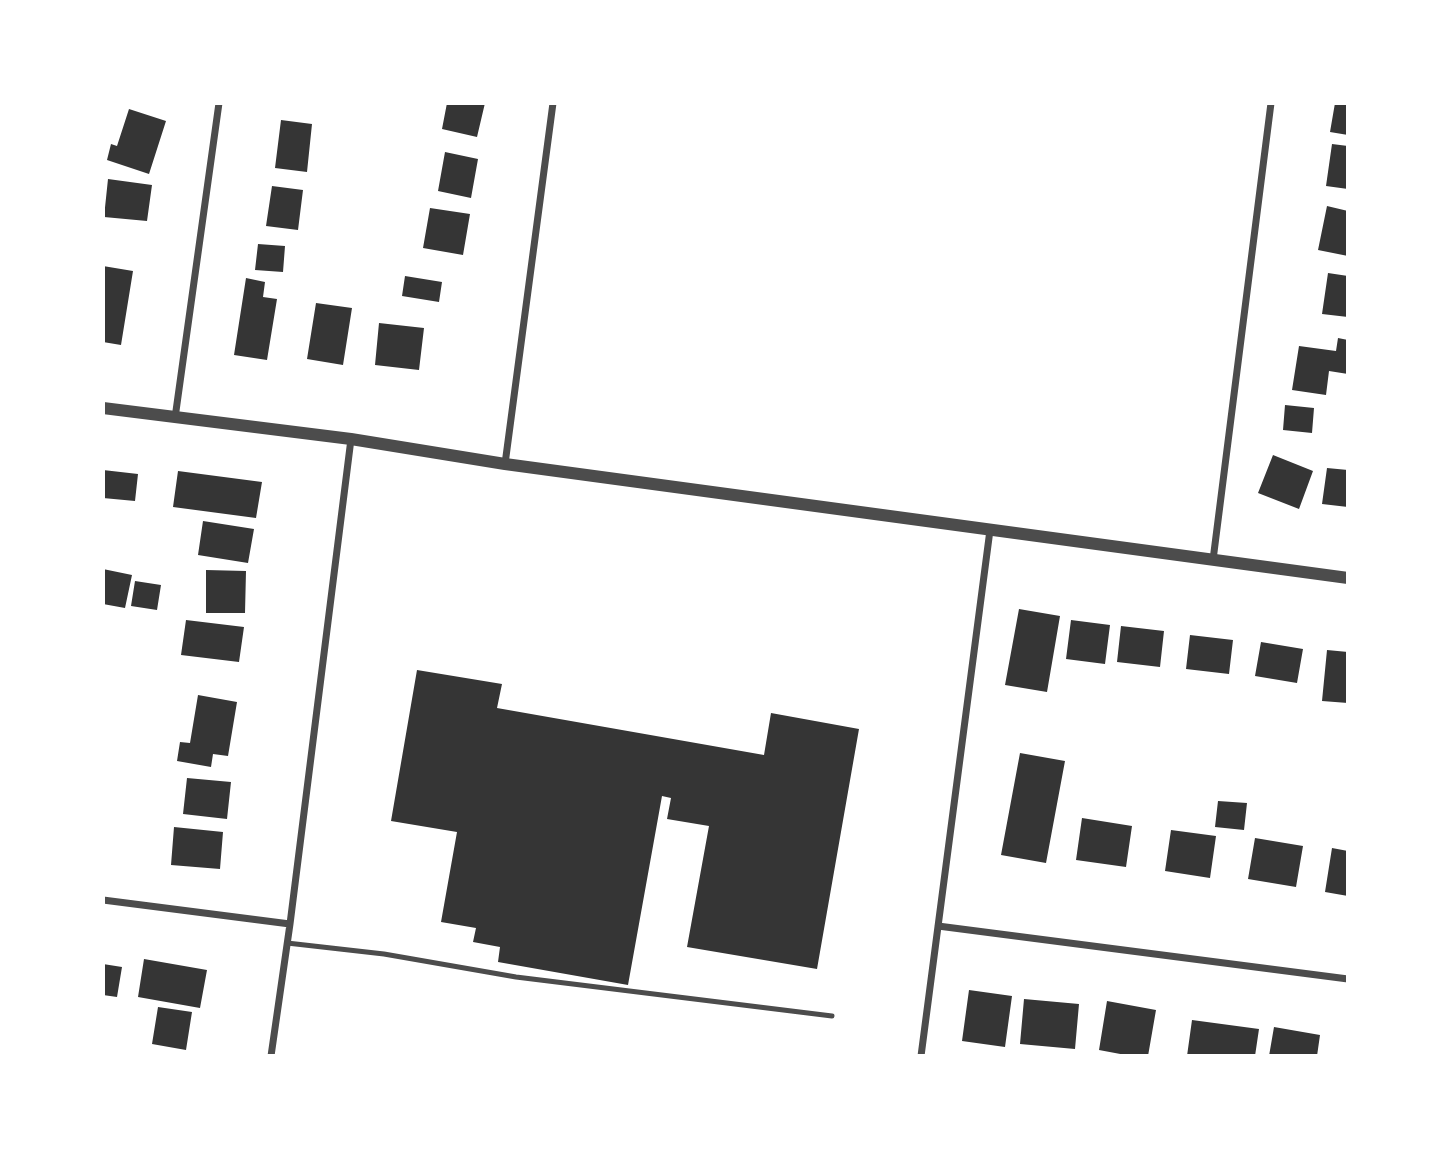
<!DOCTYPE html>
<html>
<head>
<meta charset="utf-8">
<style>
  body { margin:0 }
  #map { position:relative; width:1451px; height:1159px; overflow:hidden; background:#fff; font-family:Cabin,sans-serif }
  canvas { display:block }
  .frame { position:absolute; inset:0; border:105px solid #fff; pointer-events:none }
</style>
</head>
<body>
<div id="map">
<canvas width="1451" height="1159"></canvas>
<div class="frame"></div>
</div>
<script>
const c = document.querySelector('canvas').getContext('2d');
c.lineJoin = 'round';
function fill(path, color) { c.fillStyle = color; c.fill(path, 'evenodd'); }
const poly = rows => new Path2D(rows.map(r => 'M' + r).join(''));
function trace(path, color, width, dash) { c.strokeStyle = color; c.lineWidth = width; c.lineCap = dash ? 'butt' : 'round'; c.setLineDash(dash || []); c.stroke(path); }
fill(poly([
  [447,103,485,103,477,137,442,129],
  [1335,103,1348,103,1348,135,1330,132],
  [129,109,166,121,149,174,107,160,111,144,117,146],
  [281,120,312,124,307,172,275,168],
  [1332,144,1348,146,1348,189,1326,186],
  [445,152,478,159,471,198,438,191],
  [108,179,152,185,147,221,104,217],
  [272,186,303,190,298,230,266,226],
  [1327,206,1348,211,1348,256,1318,250],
  [430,208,470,214,463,255,423,248],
  [258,244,285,246,283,272,255,270],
  [103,266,133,271,121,345,103,342],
  [1328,273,1348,276,1348,317,1322,314],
  [405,276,442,282,439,302,402,296],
  [246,278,265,282,263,297,277,299,267,360,234,355],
  [316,303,352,308,343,365,307,359],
  [379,323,424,328,419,370,375,365],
  [1338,338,1348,340,1348,374,1329,371,1326,395,1292,390,1299,346,1336,351],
  [1285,405,1314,408,1312,433,1283,430],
  [1273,455,1313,471,1299,509,1258,493],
  [1327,468,1348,470,1348,507,1322,504],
  [103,470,138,474,135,501,103,498],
  [178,471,262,482,256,518,173,507],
  [203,521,254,529,248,563,198,555],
  [103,569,132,575,125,608,103,604],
  [206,570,246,571,245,613,206,613],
  [135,581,161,585,157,610,131,606],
  [1019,609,1060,616,1047,692,1005,685],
  [186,620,244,627,239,662,181,655],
  [1071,620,1110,625,1105,664,1066,659],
  [1121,626,1164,631,1160,667,1117,662],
  [1190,635,1233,640,1229,674,1186,669],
  [1261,642,1303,649,1297,683,1255,676],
  [1327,650,1348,652,1348,703,1322,701],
  [417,670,502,684,497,708,764,755,771,713,859,729,817,969,687,947,709,826,667,819,671,798,662,796,628,985,498,962,500,947,473,942,476,928,441,922,457,832,391,821],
  [198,695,237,702,228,756,213,754,211,767,177,761,180,742,190,743],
  [1020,753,1065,761,1046,863,1001,855],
  [187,778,231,782,227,819,183,814],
  [1218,801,1247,803,1244,830,1215,827],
  [1082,818,1132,826,1126,867,1076,860],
  [174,827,223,832,220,869,171,865],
  [1171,830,1216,836,1210,878,1165,871],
  [1255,838,1303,846,1296,887,1248,879],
  [1332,848,1348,851,1348,896,1325,892],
  [144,959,207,970,200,1008,138,997],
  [103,964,122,967,117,997,103,995],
  [969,990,1012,996,1005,1047,962,1041],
  [1024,999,1079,1004,1075,1049,1020,1044],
  [1107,1001,1156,1010,1148,1056,1131,1056,1099,1050],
  [158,1007,192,1012,186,1050,152,1044],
  [1192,1020,1259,1029,1255,1056,1187,1056],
  [1274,1027,1320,1035,1317,1056,1269,1056]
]), '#353535');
trace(poly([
  [287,943,384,954,516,977,832,1016]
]), '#4c4c4c', 5);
trace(poly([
  [175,418,219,103],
  [505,464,553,103],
  [1213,560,1271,103],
  [103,900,290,924],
  [938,926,1348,979],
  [271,1056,290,924,351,439],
  [921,1056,990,530]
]), '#4c4c4c', 7);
trace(poly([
  [103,408,351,439,505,464,1348,578]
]), '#4c4c4c', 12);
</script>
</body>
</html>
